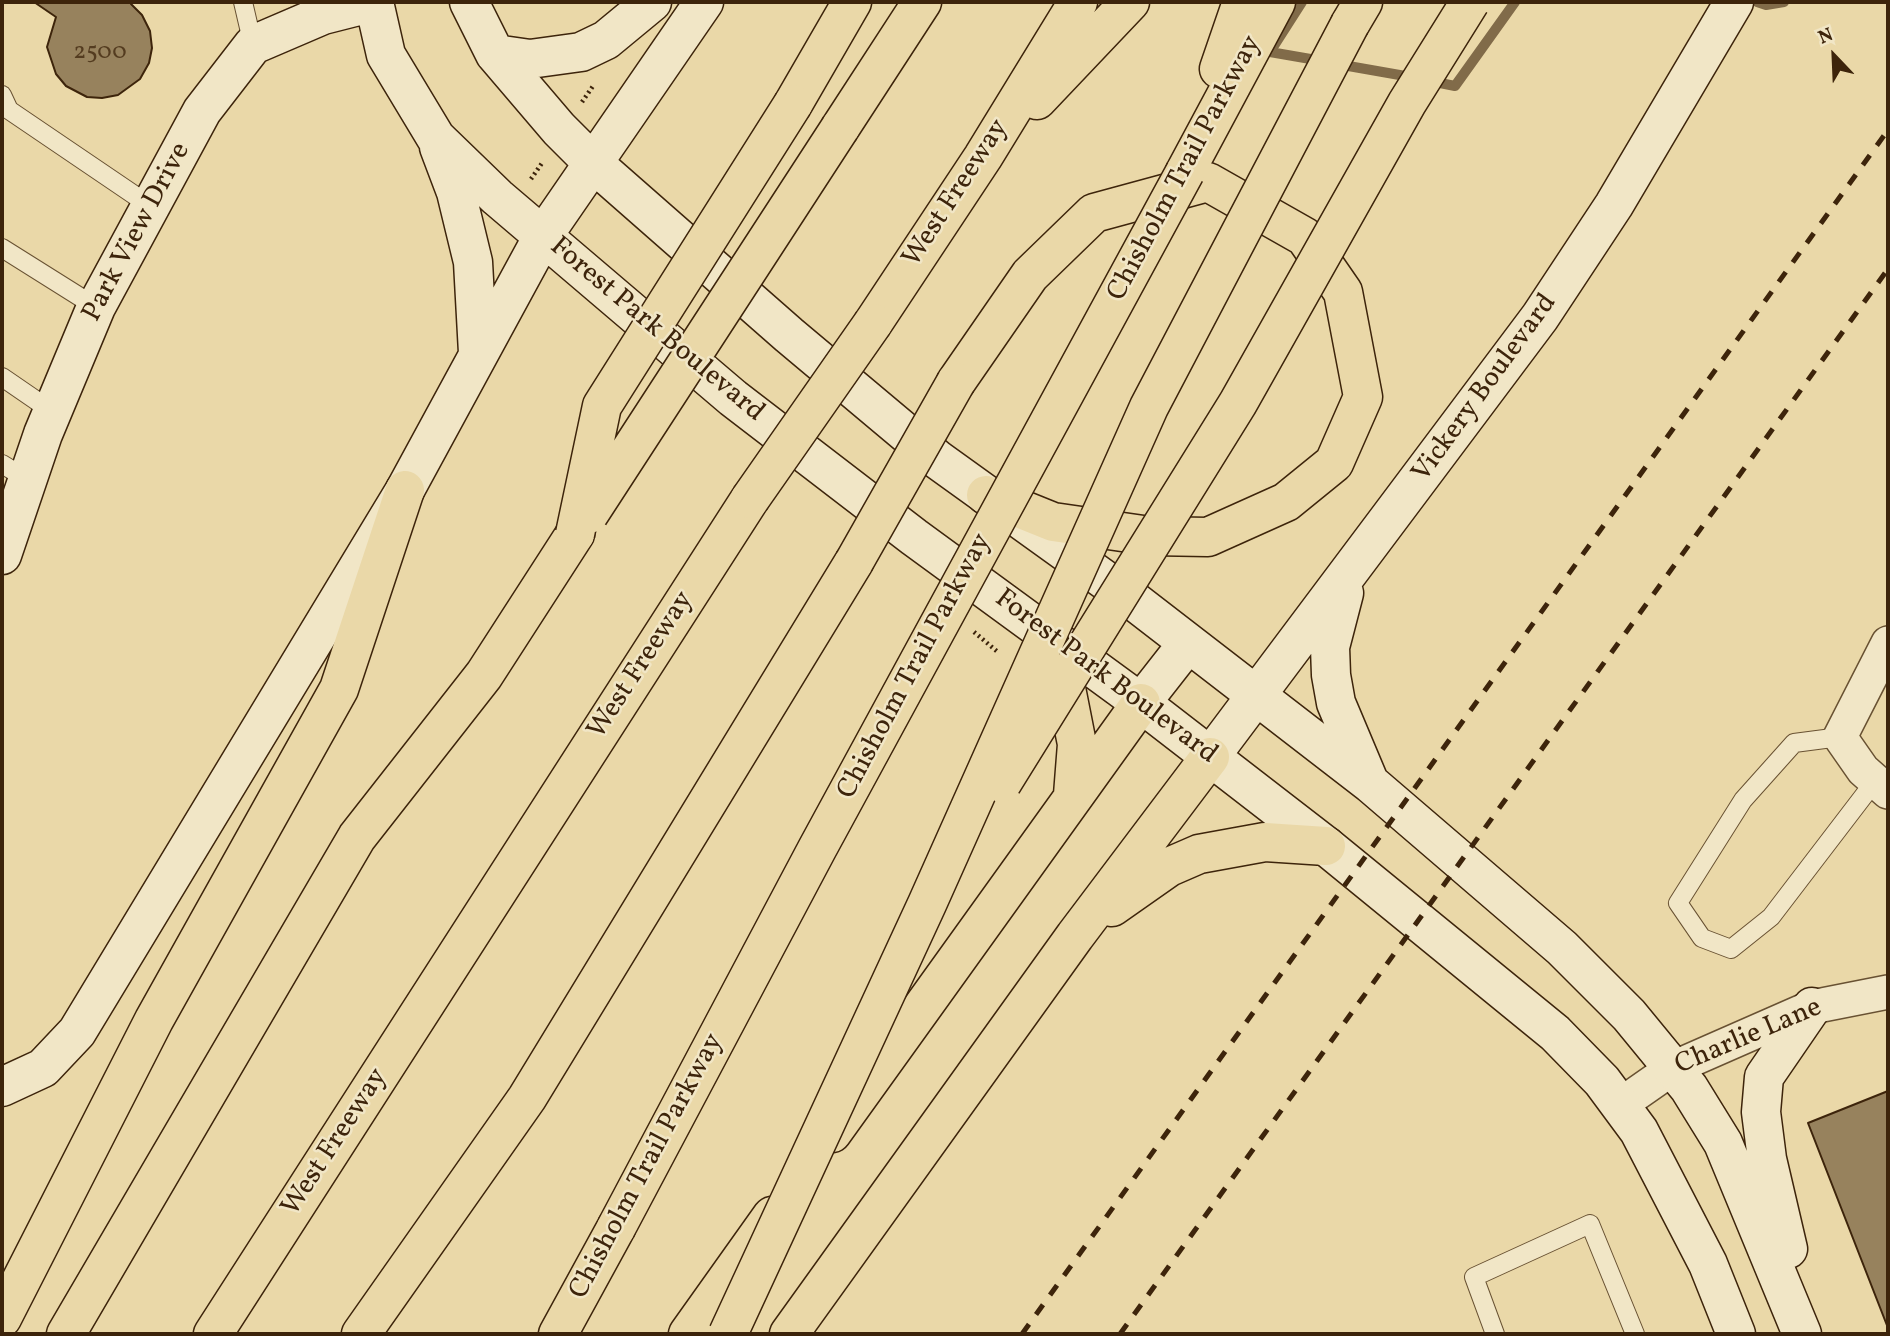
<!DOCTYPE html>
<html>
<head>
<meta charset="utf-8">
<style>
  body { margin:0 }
  #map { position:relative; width:1890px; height:1336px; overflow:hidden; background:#ead8a8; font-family:Vollkorn,serif }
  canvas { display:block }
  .frame { position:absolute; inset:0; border:4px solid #3d240b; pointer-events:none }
  .north { position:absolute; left:1799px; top:21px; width:70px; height:70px; -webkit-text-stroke:5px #f1e6c6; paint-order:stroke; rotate:337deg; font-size:19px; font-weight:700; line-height:28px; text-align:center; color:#3d240b }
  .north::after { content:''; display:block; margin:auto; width:24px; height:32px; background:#3d240b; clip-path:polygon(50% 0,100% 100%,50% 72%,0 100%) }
</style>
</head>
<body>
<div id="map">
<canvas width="1890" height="1336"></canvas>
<div class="frame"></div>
<div class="north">N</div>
</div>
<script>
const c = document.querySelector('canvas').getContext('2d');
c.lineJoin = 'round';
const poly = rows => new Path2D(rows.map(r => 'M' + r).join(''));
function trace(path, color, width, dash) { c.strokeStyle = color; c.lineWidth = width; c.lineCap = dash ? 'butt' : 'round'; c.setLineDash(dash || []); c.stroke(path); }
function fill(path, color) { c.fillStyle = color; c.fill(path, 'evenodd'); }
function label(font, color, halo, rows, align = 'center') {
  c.font = font + ' Vollkorn,serif'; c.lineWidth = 5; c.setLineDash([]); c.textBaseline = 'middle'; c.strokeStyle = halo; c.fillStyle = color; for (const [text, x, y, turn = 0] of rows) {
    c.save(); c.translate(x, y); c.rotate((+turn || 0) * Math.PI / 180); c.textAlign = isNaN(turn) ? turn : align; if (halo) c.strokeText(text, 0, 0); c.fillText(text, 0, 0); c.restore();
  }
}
trace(poly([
  [1302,2,1270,52,1322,61],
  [1757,2,1766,5,1784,2],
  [1337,64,1411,77],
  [1430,81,1455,86,1515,2]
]), '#816b49', 10);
const building = poly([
  [34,2,132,2,131,4,142,15,150,31,152,48,149,63,140,79,118,95,102,98,87,97,66,86,56,74,47,47,56,17,34,2],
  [1888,1091,1888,1328,1808,1123,1888,1091]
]);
fill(building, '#97825d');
trace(building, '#3d240b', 2);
const lane = poly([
  [243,2,253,45],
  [2,95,9,110,149,205],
  [2,248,96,307],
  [2,377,53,412],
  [2,464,28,480],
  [1840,737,1794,743,1743,800,1678,903,1702,938,1731,949,1771,917,1875,781],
  [1495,1334,1474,1277,1590,1224,1635,1334]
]);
const street = poly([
  [1888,643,1840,737,1863,770,1888,792],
  [1620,1105,1673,1068,1812,1007,1888,992]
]);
const secondary = poly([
  [374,2,386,55,436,138,497,197,733,398,914,537,1141,703,1326,846,1555,1033,1602,1081,1639,1131,1708,1264,1736,1334],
  [469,2,495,54,559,129,592,162,789,335,938,460,1134,601,1371,784,1562,948,1629,1015,1689,1088,1723,1143,1802,1334],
  [495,54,530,59,581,52,606,40,652,2],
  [439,147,456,192,473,262,478,353],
  [2,555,43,434,96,307,202,111,253,45,323,15,374,2],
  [1344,593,1330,647,1331,675,1336,703,1368,779],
  [1141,703,1188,643],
  [1210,757,1540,317,1614,205,1734,2],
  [2,1087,43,1068,77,1032,405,490,543,236,704,2],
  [1788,1249,1767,1159,1761,1112,1764,1077,1812,1007]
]);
const highway = poly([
  [1350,24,1363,2],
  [1219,69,1242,2],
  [1037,100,1130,2],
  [793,104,852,2],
  [840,128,922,2],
  [1185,172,1276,2],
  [873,323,983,157,1078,2],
  [956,382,1030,275,1094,213,1208,182,1305,237,1343,292,1363,397,1334,463,1286,502,1208,537,1150,536,1053,522,986,495],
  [1054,657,1063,673,1077,744,1073,795],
  [1112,907,1169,867,1199,854,1265,842,1326,846],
  [832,1133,1141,703],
  [2,1318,154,1020,339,689,405,490],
  [66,1334,357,837,484,675,575,534],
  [213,1334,750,499],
  [361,1334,527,1098,854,562],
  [558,1334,616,1228],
  [688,1334,772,1216],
  [789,1334,1075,936,1210,757]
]);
trace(lane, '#685132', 20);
trace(street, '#685132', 36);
trace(secondary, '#3d240b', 41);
trace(highway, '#3d240b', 41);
trace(poly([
  [582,102,593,86],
  [531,179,542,163],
  [974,632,999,653]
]), '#3d240b', 4.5, [2, 3.5]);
trace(lane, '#f1e6c6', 18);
trace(street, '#f1e6c6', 33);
trace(secondary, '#f1e6c6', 38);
trace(highway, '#ead8a8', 38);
trace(poly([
  [1022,1334,1888,130],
  [1120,1334,1888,269]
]), '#3d240b', 5, [12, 12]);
const highwayBridge = poly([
  [750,499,873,323],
  [589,514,840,128],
  [575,534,602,406,793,104],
  [854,562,956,382],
  [1002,783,1238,403,1407,103,1470,2],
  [616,1228,817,849,1185,172],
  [728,1334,927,904,1149,407,1350,24]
]);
trace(highwayBridge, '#3d240b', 41, []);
trace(highwayBridge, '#ead8a8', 38);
label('24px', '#543c20', null, [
  ["2500",100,54]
]);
label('28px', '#3d240b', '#f1e6c6', [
  ["Chisholm Trail Parkway",1186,169,-62],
  ["West Freeway",957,194,-57],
  ["Park View Drive",138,233,-62],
  ["Forest Park Boulevard",656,331,40],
  ["Vickery Boulevard",1486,389,-54],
  ["West Freeway",642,666,-57],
  ["Chisholm Trail Parkway",916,667,-62],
  ["Forest Park Boulevard",1105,678,37],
  ["Charlie Lane",1749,1038,-23],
  ["West Freeway",336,1143,-57],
  ["Chisholm Trail Parkway",648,1167,-62]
]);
</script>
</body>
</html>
